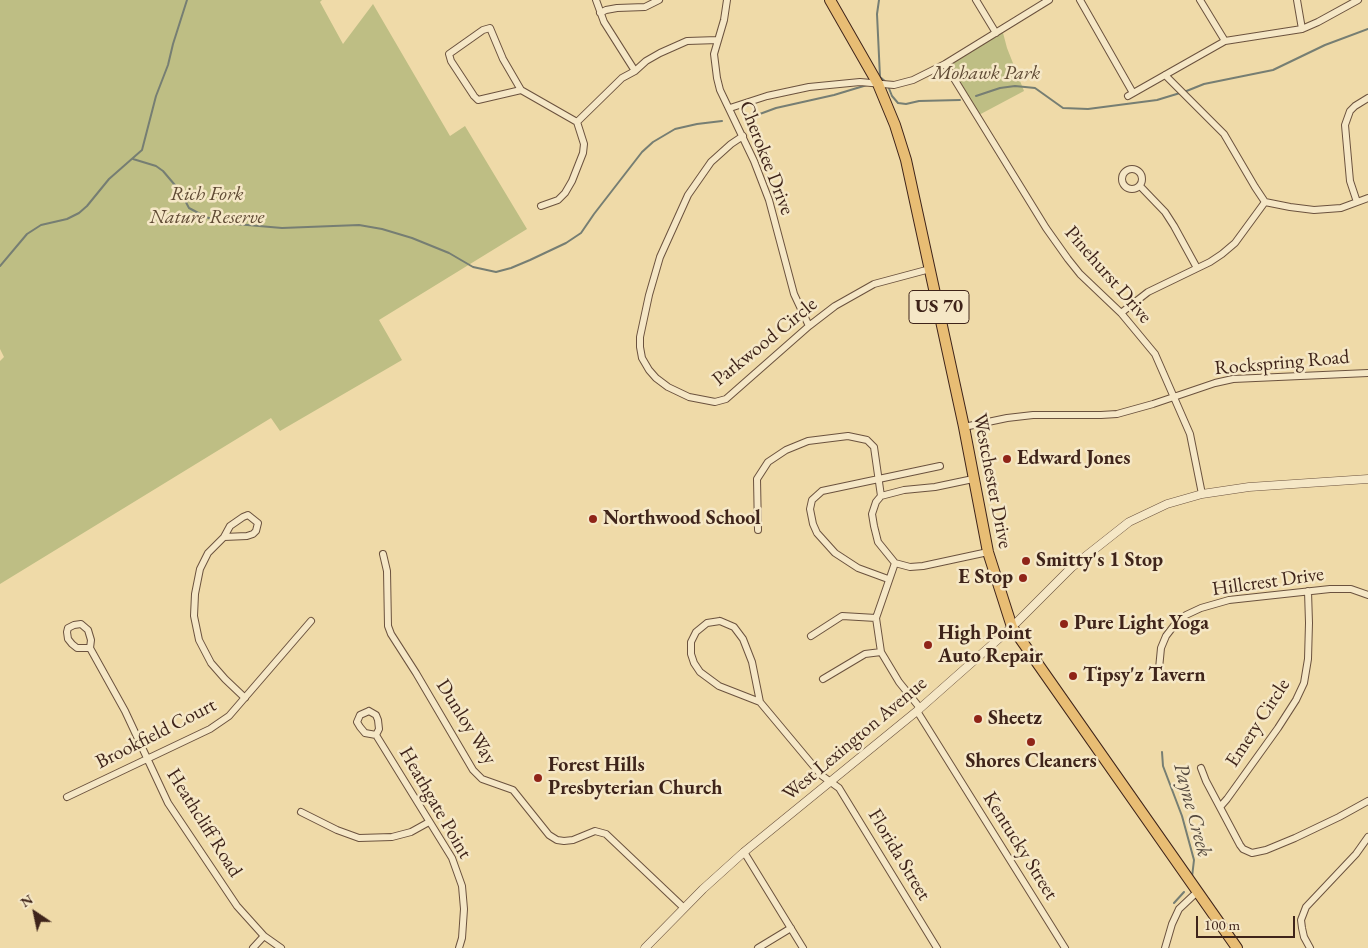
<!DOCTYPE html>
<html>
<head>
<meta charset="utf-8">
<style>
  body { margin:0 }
  #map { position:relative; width:1368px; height:948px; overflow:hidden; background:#efdaa8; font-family:"EB Garamond",serif }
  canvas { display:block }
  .north { position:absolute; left:10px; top:888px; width:50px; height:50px; -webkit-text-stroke:4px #f5e7c6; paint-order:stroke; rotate:326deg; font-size:14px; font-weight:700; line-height:20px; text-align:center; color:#3f241a }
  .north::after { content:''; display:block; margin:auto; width:18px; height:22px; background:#3f241a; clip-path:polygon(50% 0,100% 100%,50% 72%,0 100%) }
  .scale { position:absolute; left:1196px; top:916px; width:99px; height:22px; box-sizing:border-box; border:2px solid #3f241a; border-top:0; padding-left:6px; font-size:15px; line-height:18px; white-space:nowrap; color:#3f241a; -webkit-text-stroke:4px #f5e7c6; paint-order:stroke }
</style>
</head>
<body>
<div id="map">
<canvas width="1368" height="948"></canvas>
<div class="north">N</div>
<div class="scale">100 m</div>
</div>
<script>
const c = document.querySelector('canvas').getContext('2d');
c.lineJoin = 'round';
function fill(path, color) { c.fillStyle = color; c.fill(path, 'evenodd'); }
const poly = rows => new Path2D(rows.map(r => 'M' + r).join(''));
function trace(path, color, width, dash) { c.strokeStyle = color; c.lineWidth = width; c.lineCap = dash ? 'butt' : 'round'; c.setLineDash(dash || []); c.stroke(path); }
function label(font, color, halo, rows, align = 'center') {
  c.font = font + ' "EB Garamond",serif'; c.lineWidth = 5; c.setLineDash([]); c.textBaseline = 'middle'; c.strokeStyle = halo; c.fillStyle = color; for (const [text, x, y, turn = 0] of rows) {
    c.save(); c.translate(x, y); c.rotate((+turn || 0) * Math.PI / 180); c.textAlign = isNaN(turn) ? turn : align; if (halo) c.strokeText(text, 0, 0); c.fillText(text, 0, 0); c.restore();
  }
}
fill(poly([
  [0,0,322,0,320,2,343,44,373,4,450,136,465,126,527,229,379,320,402,360,280,431,271,418,0,584,0,361,4,357,0,349],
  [1002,29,1007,48,1024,91,977,116,945,64]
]), '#bebe84');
trace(poly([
  [879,0,877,14,880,77],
  [880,77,886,82],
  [888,86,892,96,898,103,906,104,919,101,960,100],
  [1184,92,1204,84,1273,70,1325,45,1368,29],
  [976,96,1000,88,1015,86,1035,88,1063,108,1088,109,1157,100,1180,93],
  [749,118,776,108,834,95,867,85],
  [133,159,156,166,163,171,180,191,189,208,206,217,224,223,282,228,359,225,382,229,412,238,449,253,473,267,496,272,511,268,530,260,566,243,581,233,594,214,642,152,653,142,675,129,697,124,722,121],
  [0,266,27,234,41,225,67,219,79,213,87,206,109,179,142,150,156,96,168,65,173,44,187,0],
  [1162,752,1163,766,1182,816,1194,860,1192,877],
  [1174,903,1184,892]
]), '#767e73', 2);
const minor = poly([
  [596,0,604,22,635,71],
  [727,0,724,20,714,54,717,78,720,90,754,161,769,200,794,294,809,326],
  [976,0,996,33],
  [1080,0,1133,93],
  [1200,0,1225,41],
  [1297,0,1302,29],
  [600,13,606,10,617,8,645,7,659,0],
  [945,64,1046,228,1068,259,1080,274,1121,313,1155,354,1190,434,1202,494],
  [1165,75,1224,134,1255,187,1265,202],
  [521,90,478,100,474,96,451,61,449,54,483,30,490,28,503,59,521,90,577,122,584,144,583,153,572,181,565,193,558,200,541,206],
  [1128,96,1225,41,1302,29,1318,22,1358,0],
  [730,108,767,96,809,87,860,82,894,85,913,80,945,64,1049,0],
  [577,122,622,78,635,71,646,61,660,53,687,41,718,40],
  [743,136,731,144,711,162,688,195,660,257,649,295,640,337,640,347,642,358,649,370,656,378,668,387,689,397,715,402,726,399,809,326,835,306,874,284,930,269],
  '1122 179a10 10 0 1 1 20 0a10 10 0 1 1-20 0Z',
  [1140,186,1165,212,1174,226,1197,268],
  [1357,202,1350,181,1345,125,1350,111,1355,106,1368,98],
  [1121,313,1148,292,1210,262,1222,254,1235,243,1265,202,1290,207,1314,210,1341,208,1368,198],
  [964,427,1007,418,1033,415,1101,415,1117,414,1153,404,1215,383,1233,379,1368,373],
  [758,530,757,479,768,462,786,450,808,441,848,436,867,440,874,447,881,496],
  [224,537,230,526,243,517,248,515,258,523,256,531,253,534,247,536,224,537,208,553,200,569,195,594,194,616,199,640,211,663,225,679,245,698],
  [383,554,387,571,388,626,391,634,416,673,473,770,482,779,513,790,549,835,557,840,564,841,573,840,595,831,606,834,684,908],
  [895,563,910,567,923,566,988,552],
  [888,579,858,568,835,553,817,533,813,524,810,509,812,500,822,491,940,466],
  [876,618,881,652,899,682,920,708],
  [720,621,734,627,743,639,752,662,760,702,719,686,700,672,694,663,691,654,691,642,696,632,707,623,720,621],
  [811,636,842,616,876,618,895,563,878,542,874,526,872,514,876,502,881,496,904,490,935,487,973,479],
  [90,648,77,648,72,644,68,639,67,632,68,628,74,625,81,624,88,630,91,640,90,648,125,711,168,803,237,906,264,936,281,948],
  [823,679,865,654,881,652],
  [1158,679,1161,648,1166,636,1176,623,1186,615,1201,608,1229,600,1330,589,1351,589,1368,595],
  [760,702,821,775,839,788,937,948],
  [369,711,376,715,378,720,379,729,376,735,365,733,360,727,357,722,360,715,369,711],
  [917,711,1065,948],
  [376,735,452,858,462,886,464,909,462,938,459,948],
  [1201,768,1206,781,1240,845,1243,849,1252,853,1266,850,1295,838,1339,817,1368,801],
  [67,797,210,729,229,716,311,621],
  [1220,807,1227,799,1278,728,1296,700,1304,683,1308,659,1309,623,1308,591],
  [301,812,337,830,359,838,392,837,411,832,429,822],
  [744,852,803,948],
  [253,948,264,936],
  [758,948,791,928],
  [1165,948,1172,924,1179,909,1197,892],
  [1310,948,1304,937,1302,928,1301,920,1306,907,1356,854,1368,837]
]);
const tertiary = poly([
  [645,948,703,889,744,852,917,711,1012,627,1072,567,1129,522,1167,504,1202,494,1249,487,1368,479]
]);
const primary = poly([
  [830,0,878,84,895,125,906,160,964,427,988,552,1012,627,1237,948]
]);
trace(minor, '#6b523e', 8);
trace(tertiary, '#6b523e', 9);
trace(primary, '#3f241a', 12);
trace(minor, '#f5e7c6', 6);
trace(tertiary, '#f5e7c6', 8);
trace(primary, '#e8bd74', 10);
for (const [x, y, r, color] of [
  [1007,459,5,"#8f2418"],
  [593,519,5,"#8f2418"],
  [1026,561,5,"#8f2418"],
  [1023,578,5,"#8f2418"],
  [1064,624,5,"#8f2418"],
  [928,645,5,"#8f2418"],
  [1073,676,5,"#8f2418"],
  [978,719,5,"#8f2418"],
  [1031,742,5,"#8f2418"],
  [538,778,5,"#8f2418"]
]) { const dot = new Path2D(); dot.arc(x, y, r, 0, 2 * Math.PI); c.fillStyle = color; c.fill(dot); trace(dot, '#f5e7c6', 2); }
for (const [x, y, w] of [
  [939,307,60]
]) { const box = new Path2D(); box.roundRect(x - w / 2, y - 16.5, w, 33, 4); c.fillStyle = '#f5e7c6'; c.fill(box); trace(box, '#3f241a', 1); }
label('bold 19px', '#3f241a', null, [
  ["US 70",939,307]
]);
label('italic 20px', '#5f4a34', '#f5e7c6', [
  ["Mohawk Park",986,74],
  ["Rich Fork",207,195],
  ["Nature Reserve",207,218]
]);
label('20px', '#3f241a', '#f5e7c6', [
  ["Cherokee Drive",766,158,69],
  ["Pinehurst Drive",1108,275,49],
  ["Parkwood Circle",765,342,-39],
  ["Rockspring Road",1282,363,-5],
  ["Westchester Drive",992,481,79],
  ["Hillcrest Drive",1268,582,-8],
  ["Dunloy Way",466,722,58],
  ["Emery Circle",1258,723,-57],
  ["Brookfield Court",156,734,-27],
  ["West Lexington Avenue",855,739,-40],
  ["Heathgate Point",435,803,60],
  ["Heathcliff Road",204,823,58],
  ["Kentucky Street",1020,846,58],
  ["Florida Street",899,855,59]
]);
label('bold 20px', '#3f241a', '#f5e7c6', [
  ["Edward Jones",1017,459],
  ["Northwood School",603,519],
  ["Smitty's 1 Stop",1036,561],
  ["E Stop",1013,578,"right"],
  ["Pure Light Yoga",1074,624],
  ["High Point",938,634],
  ["Auto Repair",938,657],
  ["Tipsy'z Tavern",1083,676],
  ["Sheetz",988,719],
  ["Shores Cleaners",1031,762,"center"],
  ["Forest Hills",548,766],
  ["Presbyterian Church",548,789]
], 'left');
label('italic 21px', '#564a3f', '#f5e7c6', [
  ["Payne Creek",1192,810,75]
]);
</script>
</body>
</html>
